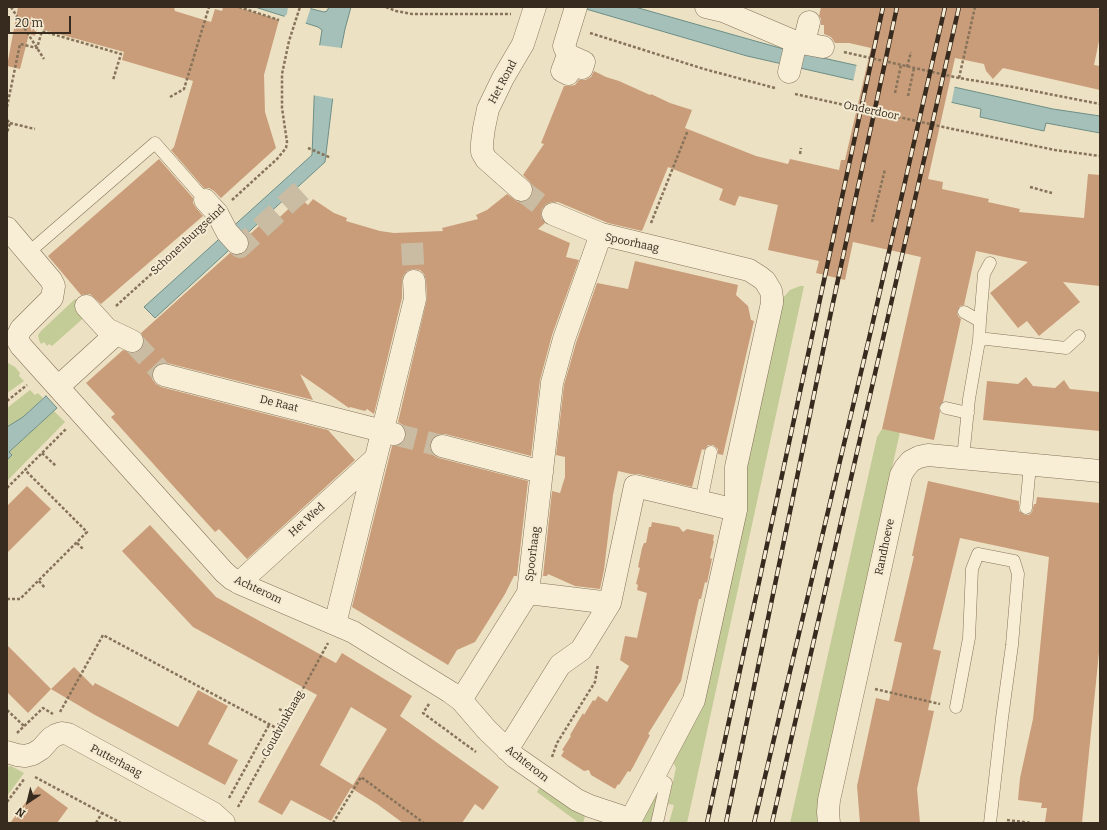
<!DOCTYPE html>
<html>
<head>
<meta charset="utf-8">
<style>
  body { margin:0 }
  #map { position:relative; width:1107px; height:830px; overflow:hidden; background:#ede1c3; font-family:Bitter,serif }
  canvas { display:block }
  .frame { position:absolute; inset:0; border:8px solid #372a1e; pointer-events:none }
  .north { position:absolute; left:8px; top:782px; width:40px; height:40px; -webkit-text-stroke:3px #f4ebd2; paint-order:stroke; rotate:215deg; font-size:11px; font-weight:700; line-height:16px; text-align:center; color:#372a1e }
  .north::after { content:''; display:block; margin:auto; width:14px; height:18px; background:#372a1e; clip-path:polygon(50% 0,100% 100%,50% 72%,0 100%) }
  .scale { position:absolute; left:8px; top:16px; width:63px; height:18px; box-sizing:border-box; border:2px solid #372a1e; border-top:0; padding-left:5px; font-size:12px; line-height:14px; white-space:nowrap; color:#372a1e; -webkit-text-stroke:3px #f4ebd2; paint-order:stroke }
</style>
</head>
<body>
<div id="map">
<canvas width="1107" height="830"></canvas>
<div class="frame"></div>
<div class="north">N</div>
<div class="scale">20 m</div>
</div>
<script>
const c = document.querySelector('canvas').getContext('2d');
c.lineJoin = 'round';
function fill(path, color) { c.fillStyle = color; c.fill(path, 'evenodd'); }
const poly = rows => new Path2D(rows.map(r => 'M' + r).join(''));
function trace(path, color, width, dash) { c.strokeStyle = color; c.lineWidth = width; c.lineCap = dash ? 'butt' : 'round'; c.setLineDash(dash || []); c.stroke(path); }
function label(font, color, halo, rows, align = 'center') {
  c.font = font + ' Bitter,serif'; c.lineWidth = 4; c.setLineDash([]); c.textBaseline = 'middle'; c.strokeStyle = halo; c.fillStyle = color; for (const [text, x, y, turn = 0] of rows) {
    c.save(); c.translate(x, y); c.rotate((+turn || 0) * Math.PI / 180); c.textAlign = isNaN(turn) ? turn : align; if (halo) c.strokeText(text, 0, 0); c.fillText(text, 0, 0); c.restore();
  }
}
fill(poly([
  [800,286,804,286,687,823,669,823,674,805,668,804,676,768,672,760,745,464,782,299,790,290],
  [75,299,88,314,52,346,49,344,47,346,44,342,41,344,39,340,38,335,41,331],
  [8,363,15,367,20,373,19,376,24,381,7,393,7,364],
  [30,390,35,395,38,393,43,398,23,417,7,427,7,408],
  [54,411,65,422,7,481,7,460,12,455,9,452],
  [882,429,900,432,823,779,817,808,817,823,790,823,877,437],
  [11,766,24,773,7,796,7,767],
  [541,785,586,813,583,823,579,823,537,792],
  [659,787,651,823,643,823,644,815]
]), '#c3cb97');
const water = poly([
  [255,7,304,7,324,12,327,11,329,7,351,7,345,29,335,79,325,162,155,318,144,307,312,155,315,75,322,30,318,27,255,7],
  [579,7,635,7,787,50,1053,109,1100,116,1100,133,1046,123,1044,131,980,117,981,109,747,56,579,7],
  [46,396,57,408,9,452,12,455,7,460,7,427,23,417,46,396]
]);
fill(water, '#a5c0b8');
trace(water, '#6c8e86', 1);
fill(poly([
  [288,7,311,7,305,25,283,18,287,14],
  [318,45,342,48,335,99,312,95,312,75],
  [857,63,955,85,951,105,853,82]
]), '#ede1c3');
fill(poly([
  [18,7,174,7,175,11,211,22,215,9,222,11,223,7,237,7,279,20,264,75,265,112,276,148,221,198,214,191,209,188,204,188,171,150,174,147,193,81,122,60,124,52,37,28,35,36,29,34,20,69,7,66],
  [821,7,1093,7,1100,9,1100,36,1094,65,1100,66,1100,90,1003,68,993,79,986,71,984,64,955,58,928,179,943,182,942,189,989,199,988,202,1020,209,1019,212,1084,218,1088,174,1100,175,1100,286,1063,282,1080,302,1039,336,1027,321,1018,328,990,293,1028,262,976,251,964,305,960,306,957,312,958,316,961,319,943,402,939,407,940,412,934,440,882,429,921,257,853,242,845,280,816,273,819,261,768,250,778,205,739,196,735,206,719,200,723,189,668,167,642,231,608,223,558,202,552,202,546,204,542,209,541,215,545,223,538,229,570,243,566,257,579,260,552,335,540,380,531,456,445,434,439,434,433,437,430,443,430,450,433,455,439,458,528,481,517,576,514,576,505,594,475,642,457,650,448,665,352,607,392,446,398,446,403,443,406,437,406,430,403,425,398,422,427,299,426,280,424,274,420,270,413,269,407,271,403,276,402,282,402,298,374,414,367,409,365,411,350,407,349,408,300,374,313,400,167,363,160,363,155,367,152,372,152,379,156,384,161,387,328,430,355,460,247,559,219,529,215,532,175,488,111,417,115,414,86,383,123,350,133,353,139,351,143,346,144,340,141,333,230,253,234,255,239,255,245,252,249,246,249,241,247,237,260,225,265,231,300,198,308,205,313,199,334,213,347,218,346,221,380,231,394,233,443,231,442,228,478,219,476,215,487,210,507,194,518,202,525,202,531,198,533,192,533,186,529,181,523,175,544,144,541,143,564,86,569,86,575,85,579,80,585,80,591,77,594,71,606,77,619,81,650,95,651,94,670,103,692,110,685,128,756,156,788,164,790,159,839,170,841,160,845,160,871,48,849,43,835,43,831,37,824,34,824,25,821,25,821,19,819,16],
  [159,159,193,198,193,203,196,208,203,216,101,304,90,294,81,295,48,256],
  [635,261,738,285,736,295,748,306,751,320,754,321,723,455,718,454,718,449,713,445,708,445,704,450,702,449,692,487,638,474,631,474,618,471,613,495,604,570,600,589,575,586,548,574,547,576,543,576,552,491,560,493,565,477,565,457,556,455,564,385,576,343,597,283,628,289],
  [1026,377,1033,386,1055,388,1064,380,1070,389,1100,392,1100,431,983,420,987,381,1018,384],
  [928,481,1019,501,1019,511,1025,515,1029,515,1032,512,1034,504,1036,504,1037,497,1100,503,1100,642,1082,823,1045,822,1047,808,1041,808,1042,803,1018,800,1020,778,1033,719,1049,557,960,538,933,649,941,651,928,710,934,711,917,789,920,823,860,823,857,786,876,698,889,701,902,643,894,641,914,556,912,556],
  [27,486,51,509,7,553,7,506],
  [652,522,679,527,683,532,687,529,714,535,713,541,714,541,710,558,712,559,707,583,705,582,701,599,699,599,681,681,648,734,650,735,633,767,630,772,628,771,619,785,618,784,615,789,591,775,589,770,584,771,561,756,564,751,562,750,571,736,570,735,583,713,584,715,593,700,595,701,598,696,607,702,629,666,620,660,625,636,637,638,647,593,637,590,638,585,636,584,640,568,638,567,642,548,644,543,646,543,649,527,651,527],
  [150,525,216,597,336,663,342,653,412,696,400,716,499,787,483,810,475,804,462,823,403,823,377,804,351,788,331,821,291,800,282,815,258,802,317,695,193,627,122,551],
  [351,707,387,729,353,785,320,765],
  [7,645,51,689,28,713,7,692],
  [74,667,93,686,95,683,178,727,198,690,228,706,208,744,238,760,225,785,95,715,51,689],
  [38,786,68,808,57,823,10,823]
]), '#ca9d7a');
trace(poly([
  [521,190,553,214],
  [237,243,240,247,303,189],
  [412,243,414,281],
  [132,341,164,375],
  [394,434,442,446]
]), '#c9bca2', 22, [22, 11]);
const lane = poly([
  [28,253,155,143,205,200],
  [964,312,980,321,979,341],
  [980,321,984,274,990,263],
  [946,408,968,413],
  [963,458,969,399,979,341,987,339,1066,348,1079,336],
  [701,502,711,452],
  [1026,508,1030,465],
  [956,707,969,638,972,569,978,554,1014,561,1018,574,1012,645,1002,718,990,823],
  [654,776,666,783,657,823]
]);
const street = poly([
  [706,7,723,11,796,42,823,47],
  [804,43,809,22],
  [568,55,584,62,582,68],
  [789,72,796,42],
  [568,74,562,71,568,55,564,46,576,7],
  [521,190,486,159,482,152,482,143,484,128,488,109,503,78,523,44,535,7],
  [205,200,217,213,227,232,237,243],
  [553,214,601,234,749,270,760,277,765,281,771,291,772,298,772,303,736,467,736,510,694,700,629,823],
  [7,228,51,280,54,286,52,298,21,329,18,335,18,341,21,346,224,572,232,579,241,584,353,632,450,692,461,700,487,730,515,757,577,800,590,806,620,816,628,823],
  [86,306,107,329,132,341],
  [164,375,394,434],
  [58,387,116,334],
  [442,446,542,472],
  [239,583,376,458],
  [528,593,610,603],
  [335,624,415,299,414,281],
  [461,700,528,593,552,383,564,339,601,234],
  [507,750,560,665,581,650,610,603,635,486,736,510],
  [7,752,17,755,25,756,33,754,41,749,51,738,56,735,62,733,68,734,213,813,224,823],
  [829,823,828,812,829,800,901,475,905,468,911,461,919,457,928,455,1100,471]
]);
trace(lane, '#86735a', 13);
trace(street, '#86735a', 23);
trace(poly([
  [11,7,44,59],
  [239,7,279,20],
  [386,7,396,11,412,14,511,14],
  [590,33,704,69,775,88],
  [844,52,959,78,1013,87,1100,104],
  [907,67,911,52],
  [959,78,975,7],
  [895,93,901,65],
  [795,94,948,128,1055,150,1100,156],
  [908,96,914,68],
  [170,97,184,89,209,7],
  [7,107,20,44,37,48,42,31,121,54,113,80],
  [7,120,10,123,7,133],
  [10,123,35,129],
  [308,148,331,158],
  [800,154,801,148],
  [1030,187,1052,193],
  [232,200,277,159,286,148,287,142,282,108,282,74,289,41,300,7],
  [872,222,885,169],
  [651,223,688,130],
  [116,306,201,229],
  [7,401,27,385],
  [42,453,56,466],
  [7,488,66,429],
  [77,543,84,550],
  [39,581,45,588],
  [7,599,20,599,87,532,25,470],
  [875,689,940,704],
  [429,704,423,713,476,752],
  [279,709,289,714],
  [7,710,24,726],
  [60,712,103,635,280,730],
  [17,733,43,708,53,714],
  [552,757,557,743,595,682,598,664],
  [35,777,121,823],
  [229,798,269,725],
  [7,802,25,778],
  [238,807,328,643],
  [1007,820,1031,823],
  [96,823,102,813],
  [333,823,361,777,424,823]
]), '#86735a', 2.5, [3, 2]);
trace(lane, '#f8eed6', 12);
trace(street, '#f8eed6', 22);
const rail = poly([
  [707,823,883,7],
  [726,823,831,312,897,7],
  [754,823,872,326,945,7],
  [772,823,959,7]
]);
trace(rail, '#372a1e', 4.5);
trace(rail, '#f4ebd2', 3, [9]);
label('11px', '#372a1e', '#f4ebd2', [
  ["Het Rond",503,82,-62],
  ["Onderdoor",871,111,12],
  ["Schonenburgseind",188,240,-43],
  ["Spoorhaag",632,243,12],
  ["De Raat",279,404,14],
  ["Het Wed",307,520,-42],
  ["Randhoeve",885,547,-78],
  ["Spoorhaag",533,554,-83],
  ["Achterom",258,590,25],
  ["Goudvinkhaag",283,724,-61],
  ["Putterhaag",116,761,28],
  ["Achterom",527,764,38]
]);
</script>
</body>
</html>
